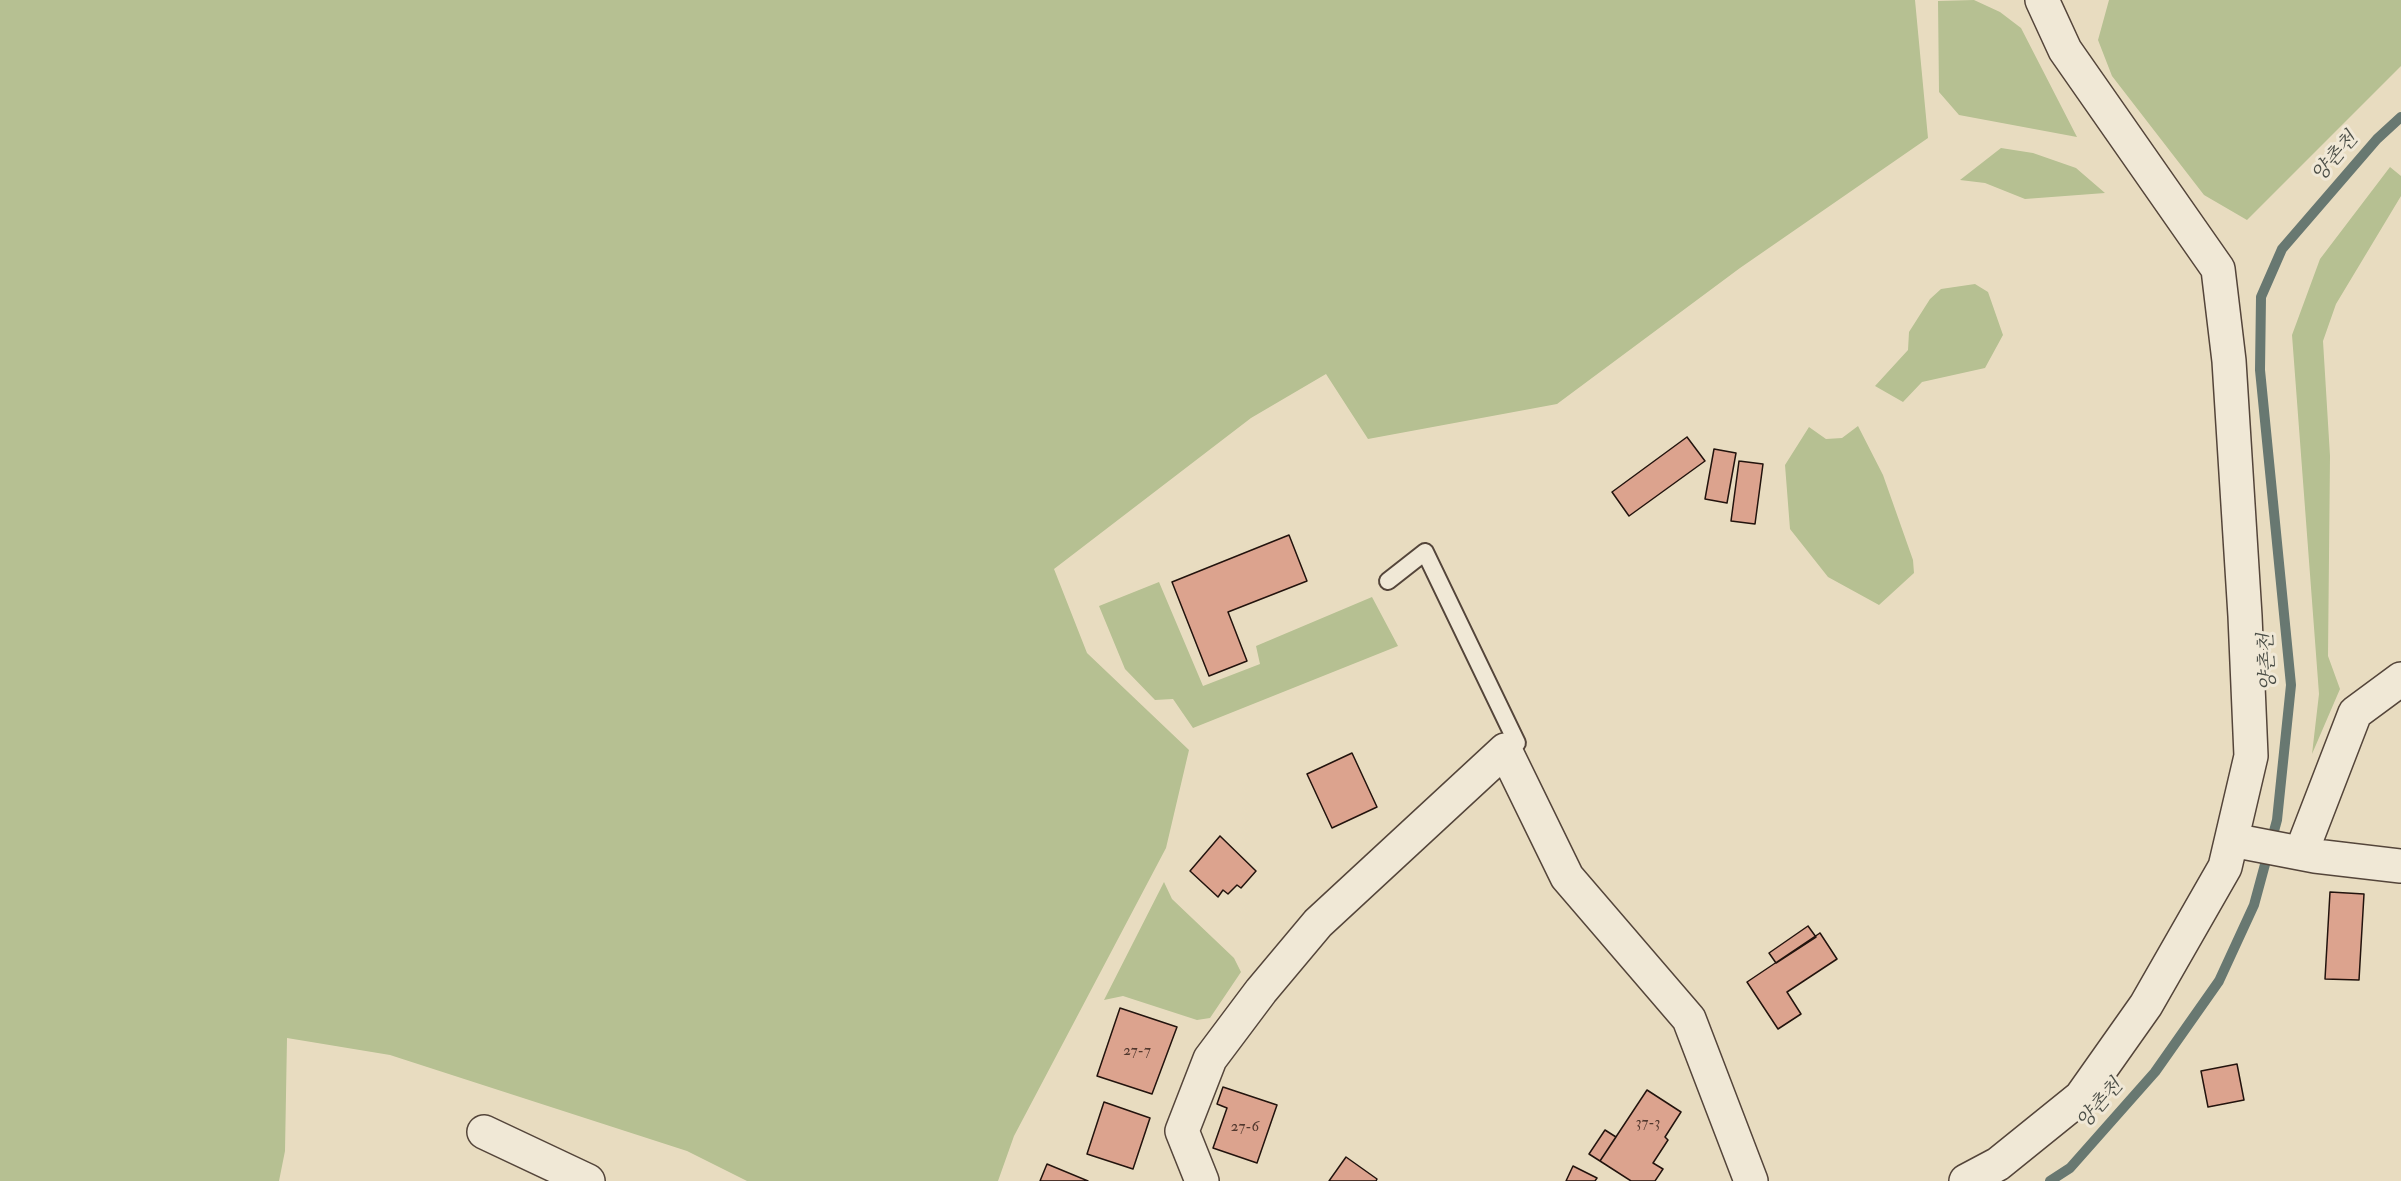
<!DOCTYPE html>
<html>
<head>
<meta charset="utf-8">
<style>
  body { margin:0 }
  canvas { display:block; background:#e8dcc0 }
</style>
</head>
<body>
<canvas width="2401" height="1181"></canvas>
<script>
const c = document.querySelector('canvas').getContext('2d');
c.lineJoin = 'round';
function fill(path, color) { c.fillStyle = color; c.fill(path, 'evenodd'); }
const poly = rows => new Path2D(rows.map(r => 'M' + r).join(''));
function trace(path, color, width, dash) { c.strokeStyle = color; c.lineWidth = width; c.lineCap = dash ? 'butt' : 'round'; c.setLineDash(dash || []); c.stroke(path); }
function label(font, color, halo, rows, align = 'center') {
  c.font = font + ' "IM FELL Double Pica","Noto Serif KR",serif'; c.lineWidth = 6; c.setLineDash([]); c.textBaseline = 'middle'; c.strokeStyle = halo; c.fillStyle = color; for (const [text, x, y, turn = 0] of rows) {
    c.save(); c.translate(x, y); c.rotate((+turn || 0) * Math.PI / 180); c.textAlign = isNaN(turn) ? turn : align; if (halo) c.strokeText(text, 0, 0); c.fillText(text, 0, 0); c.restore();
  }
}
fill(poly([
  [0,0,1915,0,1928,138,1740,268,1557,404,1368,439,1326,374,1251,418,1054,569,1087,653,1189,750,1166,848,1014,1136,998,1181,747,1181,687,1151,390,1055,287,1038,285,1151,279,1181,0,1181],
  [1974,0,2000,12,2021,28,2077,137,1959,115,1939,92,1938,1],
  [2109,0,2401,0,2401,66,2247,220,2204,195,2112,76,2098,40],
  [2001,148,2033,153,2076,168,2105,193,2025,199,1985,183,1960,180],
  [2390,167,2401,176,2401,196,2336,304,2323,341,2330,456,2328,656,2340,689,2312,754,2319,694,2292,335,2320,259],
  [1975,284,1988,292,2003,335,1985,368,1922,382,1903,402,1875,386,1908,350,1909,332,1930,299,1941,289],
  [1858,426,1883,475,1913,560,1914,573,1879,605,1828,577,1790,529,1785,465,1809,427,1826,439,1842,438],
  [1159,582,1203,686,1260,664,1256,646,1372,597,1398,646,1193,728,1173,699,1155,700,1125,669,1099,606],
  [1164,882,1172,899,1234,958,1241,972,1210,1018,1197,1020,1123,996,1104,1000]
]), '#b6c092');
trace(poly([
  [2050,1181,2070,1168,2155,1072,2219,981,2254,905,2277,820,2291,685,2260,370,2261,297,2282,249,2377,139,2401,117]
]), '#687871', 10);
const building = poly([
  [1687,437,1705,461,1629,516,1612,492,1687,437],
  [1714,449,1736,453,1727,503,1705,499,1714,449],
  [1739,461,1763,464,1755,524,1731,521,1739,461],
  [1289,535,1307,581,1228,612,1247,661,1209,676,1172,582,1289,535],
  [1352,753,1377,807,1332,828,1307,774,1352,753],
  [1220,836,1256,871,1241,888,1237,885,1228,894,1223,890,1218,897,1190,871,1220,836],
  [2330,892,2364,894,2359,980,2325,979,2330,892],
  [1808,926,1816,937,1776,963,1769,953,1808,926],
  [1820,933,1837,959,1787,992,1801,1014,1778,1029,1747,982,1820,933],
  [1120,1008,1177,1027,1152,1094,1097,1076,1120,1008],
  [2237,1064,2244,1100,2208,1107,2201,1071,2237,1064],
  [1223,1087,1277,1105,1257,1163,1213,1148,1227,1108,1217,1104,1223,1087],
  [1647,1090,1681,1112,1665,1137,1668,1140,1653,1163,1663,1169,1655,1181,1631,1181,1600,1161,1647,1090],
  [1104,1102,1150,1118,1133,1169,1087,1154,1104,1102],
  [1605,1130,1616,1137,1600,1161,1589,1154,1605,1130],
  [1346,1157,1377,1179,1376,1181,1329,1181,1346,1157],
  [1047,1164,1088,1181,1040,1181,1047,1164],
  [1573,1166,1597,1178,1595,1181,1566,1181,1573,1166]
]);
fill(building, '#dca38e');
trace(building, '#22130d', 1.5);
const service = poly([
  [1388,581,1425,552,1517,743,1506,749]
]);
const minor = poly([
  [2232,840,2315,856,2401,866],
  [2301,853,2355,713,2401,679],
  [484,1132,588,1181],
  [1202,1181,1182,1131,1210,1059,1261,991,1318,923,1505,750,1567,877,1689,1019,1751,1181],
  [1966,1181,1998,1164,2081,1097,2146,1005,2225,867,2251,756,2245,616,2229,361,2218,269,2065,50,2042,0]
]);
trace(service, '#54453a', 20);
trace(minor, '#54453a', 36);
trace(service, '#f0e8d6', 16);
trace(minor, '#f0e8d6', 33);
label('15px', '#50372d', null, [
  ["27-7",1137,1052],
  ["37-3",1648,1124],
  ["27-6",1245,1128]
]);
label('italic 20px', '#4b4e47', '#f0e8d6', [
  ["양촌천",2336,158,-49],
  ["양촌천",2269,662,-93],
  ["양촌천",2101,1105,-49]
]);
</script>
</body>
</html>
